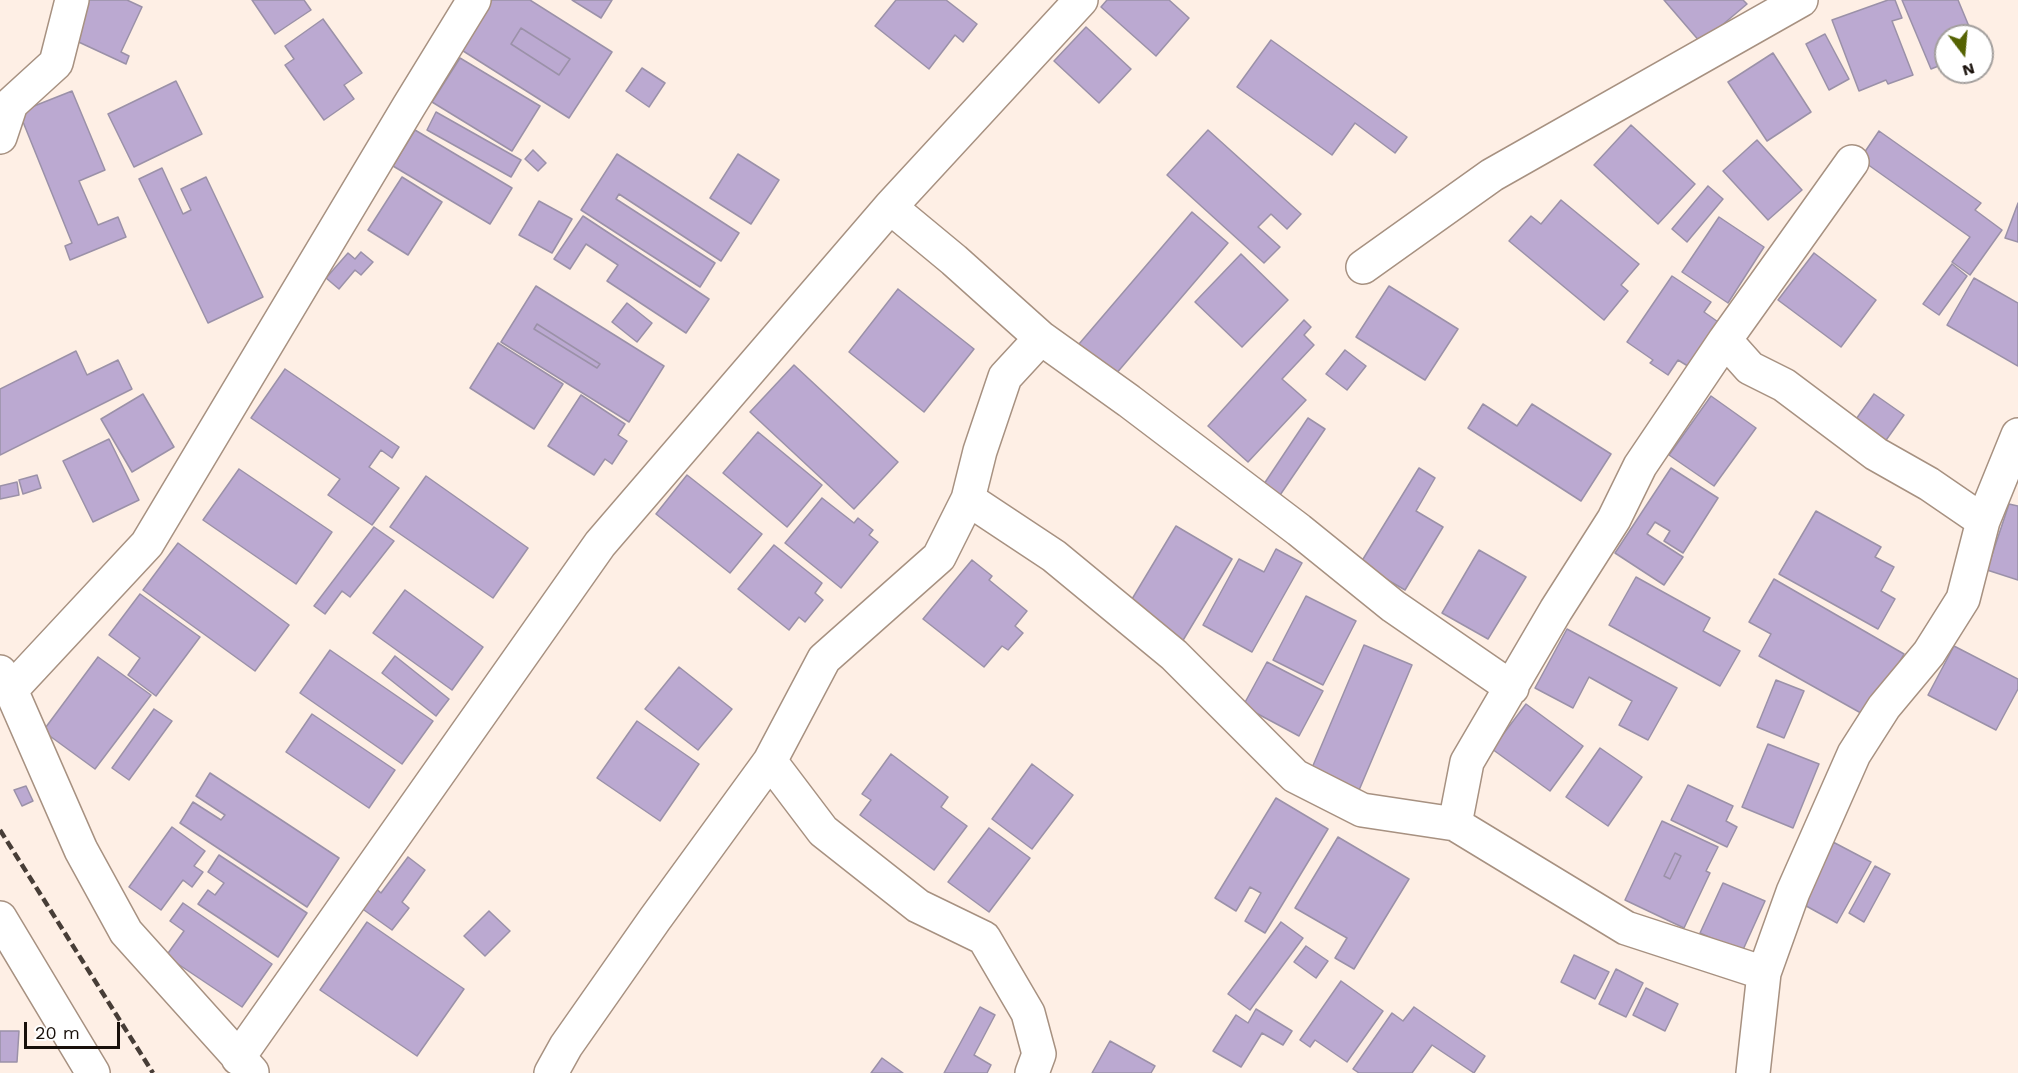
<!DOCTYPE html>
<html>
<head>
<meta charset="utf-8">
<style>
  body { margin:0 }
  #map { position:relative; width:2018px; height:1073px; overflow:hidden; background:#feefe5; font-family:"Work Sans",sans-serif }
  canvas { display:block }
  .north { position:absolute; left:1934px; top:24px; width:60px; height:60px; box-sizing:border-box; background:#fff; border:2px solid #a39f9d; border-radius:50%; rotate:164deg; font-size:16px; font-weight:700; line-height:24px; text-align:center; color:#18100a }
  .north::after { content:''; display:block; margin:auto; width:21px; height:27px; background:#556202; clip-path:polygon(50% 0,100% 100%,50% 72%,0 100%) }
  .scale { position:absolute; left:24px; top:1022px; width:96px; height:27px; box-sizing:border-box; border:3px solid #18100a; border-top:0; padding-left:8px; font-size:18px; line-height:21px; white-space:nowrap; color:#18100a; -webkit-text-stroke:4px #fff; paint-order:stroke }
</style>
</head>
<body>
<div id="map">
<canvas width="2018" height="1073"></canvas>
<div class="north">N</div>
<div class="scale">20 m</div>
</div>
<script>
const c = document.querySelector('canvas').getContext('2d');
c.lineJoin = 'round';
function fill(path, color) { c.fillStyle = color; c.fill(path, 'evenodd'); }
const poly = rows => new Path2D(rows.map(r => 'M' + r).join(''));
function trace(path, color, width, dash) { c.strokeStyle = color; c.lineWidth = width; c.lineCap = dash ? 'butt' : 'round'; c.setLineDash(dash || []); c.stroke(path); }
const building = poly([
  [88,0,127,0,142,7,121,52,129,56,126,64,70,38,88,0],
  [252,0,304,0,311,10,275,34,252,0],
  [492,0,530,0,612,52,569,118,460,49,492,0],
  [521,28,570,59,559,75,511,44,521,28],
  [572,0,612,0,601,18,572,0],
  [896,0,946,0,977,24,963,42,955,35,929,69,875,26,896,0],
  [1107,0,1169,0,1189,18,1156,56,1101,7,1107,0],
  [1664,0,1743,0,1747,4,1701,43,1664,0],
  [1888,0,1895,0,1902,18,1892,21,1913,75,1888,84,1886,80,1859,91,1832,20,1888,0],
  [1902,0,1958,0,1973,36,1946,36,1946,63,1931,69,1902,0],
  [323,19,362,73,344,85,354,99,324,120,285,65,294,59,285,46,323,19],
  [1086,27,1131,69,1099,103,1054,61,1086,27],
  [521,28,570,59,559,75,511,44,521,28],
  [1825,34,1849,79,1829,90,1806,44,1825,34],
  [1271,40,1407,137,1395,153,1355,123,1332,155,1237,87,1271,40],
  [1773,53,1811,112,1767,141,1728,82,1773,53],
  [460,58,540,106,512,151,432,102,460,58],
  [642,68,665,83,649,107,626,91,642,68],
  [176,81,202,134,134,167,108,114,176,81],
  [72,91,105,170,79,181,98,225,118,217,126,237,70,260,65,246,72,243,19,112,72,91],
  [436,112,521,160,511,177,427,130,436,112],
  [1631,125,1695,184,1658,224,1594,165,1631,125],
  [415,130,512,188,490,224,393,166,415,130],
  [1208,130,1301,214,1287,229,1271,214,1258,227,1280,247,1264,263,1167,175,1208,130],
  [1879,131,1981,203,1975,210,2002,230,1970,275,1952,262,1970,237,1860,159,1879,131],
  [1757,140,1802,190,1768,220,1723,171,1757,140],
  [533,150,546,163,538,171,525,159,533,150],
  [617,154,739,233,721,261,619,194,616,199,715,263,700,287,581,210,617,154],
  [738,154,779,180,751,224,710,198,738,154],
  [162,168,183,214,191,210,181,189,206,177,263,297,208,323,139,179,162,168],
  [402,177,442,202,408,255,368,230,402,177],
  [1708,186,1723,199,1687,242,1672,229,1708,186],
  [1561,200,1639,264,1621,285,1628,291,1604,320,1509,241,1531,216,1541,224,1561,200],
  [539,201,572,219,552,253,519,235,539,201],
  [2018,203,2018,242,2005,238,2018,203],
  [1192,212,1228,243,1115,375,1079,344,1192,212],
  [583,216,709,299,686,333,607,281,618,265,586,244,570,269,554,259,583,216],
  [1719,217,1764,247,1728,303,1682,272,1719,217],
  [361,252,373,262,361,275,355,270,339,289,326,278,348,253,355,259,361,252],
  [1814,253,1876,300,1841,347,1778,300,1814,253],
  [1241,254,1288,300,1242,347,1195,302,1241,254],
  [1952,264,1967,276,1939,315,1923,304,1952,264],
  [1672,276,1711,302,1704,312,1721,324,1691,368,1678,360,1668,375,1650,363,1653,360,1627,342,1672,276],
  [1974,278,2018,303,2018,366,1947,325,1974,278],
  [536,286,664,366,629,422,501,342,536,286],
  [537,324,600,364,597,368,534,329,537,324],
  [1389,286,1458,329,1425,380,1356,337,1389,286],
  [898,289,974,349,924,412,849,352,898,289],
  [627,303,652,323,637,342,612,322,627,303],
  [1304,320,1311,327,1304,335,1314,345,1282,379,1306,400,1248,462,1208,426,1304,320],
  [537,324,600,364,597,368,534,329,537,324],
  [498,343,563,384,534,429,470,388,498,343],
  [1345,350,1366,366,1347,390,1326,374,1345,350],
  [76,351,87,375,118,360,132,389,0,455,0,389,76,351],
  [794,365,898,462,854,509,750,412,794,365],
  [285,369,399,447,392,458,381,450,369,467,399,488,372,525,328,495,340,479,251,418,285,369],
  [143,394,174,447,132,472,101,419,143,394],
  [1874,394,1904,415,1884,443,1854,422,1874,394],
  [581,395,625,424,618,435,627,441,612,464,605,459,594,475,548,446,581,395],
  [1711,396,1756,428,1714,486,1669,455,1711,396],
  [1483,404,1517,426,1532,404,1611,454,1581,501,1468,428,1483,404],
  [1308,418,1325,429,1278,498,1262,487,1308,418],
  [758,432,822,485,787,527,723,473,758,432],
  [109,439,139,500,93,522,63,461,109,439],
  [1419,468,1435,478,1416,511,1443,527,1405,590,1360,564,1419,468],
  [1671,468,1718,498,1683,553,1664,541,1670,531,1655,522,1647,534,1683,557,1664,585,1615,553,1671,468],
  [239,469,332,532,296,584,203,520,239,469],
  [37,475,41,488,23,494,19,480,37,475],
  [687,475,762,534,730,573,656,514,687,475],
  [426,476,528,548,493,598,390,527,426,476],
  [17,482,19,495,0,499,0,486,17,482],
  [822,498,854,523,858,518,873,530,869,535,878,542,841,588,785,543,822,498],
  [2009,504,2018,506,2018,580,1987,570,2009,504],
  [1816,511,1881,547,1875,557,1894,567,1881,591,1895,599,1878,629,1779,574,1816,511],
  [1176,526,1232,559,1182,642,1126,609,1176,526],
  [374,527,394,541,350,597,342,591,325,614,314,606,374,527],
  [178,543,289,625,255,671,143,590,178,543],
  [774,545,822,583,815,593,823,600,805,622,799,617,789,630,738,589,774,545],
  [1276,549,1302,563,1252,652,1203,625,1239,559,1264,572,1276,549],
  [1479,550,1526,577,1488,639,1442,613,1479,550],
  [972,560,992,576,989,580,1027,611,1015,626,1023,633,1008,650,1002,646,984,667,923,619,972,560],
  [1636,577,1710,618,1703,631,1740,651,1720,686,1609,625,1636,577],
  [1774,579,1904,654,1868,717,1759,656,1771,634,1749,622,1774,579],
  [405,590,483,647,452,690,373,633,405,590],
  [140,594,200,637,156,696,128,675,140,658,109,635,140,594],
  [1306,596,1356,621,1323,685,1273,660,1306,596],
  [1567,629,1677,688,1648,740,1619,725,1632,701,1589,677,1573,708,1535,688,1567,629],
  [1364,645,1412,665,1357,795,1309,775,1364,645],
  [1954,646,2018,679,2018,689,1996,730,1928,695,1954,646],
  [330,650,433,721,402,764,300,693,330,650],
  [395,656,449,699,436,716,382,673,395,656],
  [98,657,151,695,95,769,43,731,98,657],
  [1267,662,1323,691,1299,736,1243,706,1267,662],
  [679,667,732,709,698,750,645,709,679,667],
  [1776,680,1804,691,1784,738,1757,727,1776,680],
  [1526,704,1583,746,1550,791,1492,749,1526,704],
  [154,709,172,721,129,780,112,768,154,709],
  [312,714,395,770,369,808,286,752,312,714],
  [637,721,699,764,660,821,597,778,637,721],
  [1768,744,1819,764,1793,828,1742,807,1768,744],
  [1600,748,1642,777,1608,826,1566,797,1600,748],
  [891,754,948,797,941,807,967,826,934,870,860,815,871,800,862,794,891,754],
  [1032,764,1073,795,1032,849,992,819,1032,764],
  [210,773,339,858,307,907,180,823,193,802,221,820,225,815,196,796,210,773],
  [1688,785,1733,806,1726,821,1737,827,1727,847,1671,820,1688,785],
  [26,786,33,801,22,806,14,790,26,786],
  [1276,798,1328,829,1265,933,1245,921,1261,893,1250,887,1236,911,1215,898,1276,798],
  [1662,821,1718,847,1706,871,1710,873,1684,928,1625,900,1662,821],
  [1675,853,1681,856,1670,879,1664,876,1675,853],
  [172,827,205,851,194,866,203,872,192,887,183,880,161,910,129,887,172,827],
  [989,828,1030,858,989,912,948,882,989,828],
  [1338,837,1409,879,1354,969,1335,958,1347,938,1295,908,1338,837],
  [1833,842,1871,862,1837,923,1799,902,1833,842],
  [1675,853,1681,856,1670,879,1664,876,1675,853],
  [219,855,307,913,278,957,198,904,208,890,215,895,224,883,208,872,219,855],
  [408,857,425,870,402,902,409,908,392,930,357,905,372,885,381,893,408,857],
  [1875,866,1890,874,1864,922,1849,913,1875,866],
  [1723,883,1765,901,1742,952,1700,933,1723,883],
  [183,903,272,964,242,1007,166,956,184,931,170,921,183,903],
  [489,911,510,931,485,956,464,936,489,911],
  [367,922,464,989,417,1056,320,990,367,922],
  [1281,922,1303,938,1250,1010,1228,994,1281,922],
  [1306,946,1328,961,1316,978,1294,962,1306,946],
  [1574,955,1609,972,1595,999,1561,982,1574,955],
  [1616,969,1643,983,1626,1017,1599,1004,1616,969],
  [1341,981,1383,1011,1347,1062,1315,1040,1310,1047,1300,1040,1341,981],
  [1646,988,1678,1004,1665,1031,1633,1015,1646,988],
  [980,1007,995,1015,974,1055,991,1065,987,1073,944,1073,980,1007],
  [1414,1007,1485,1056,1474,1073,1432,1045,1412,1073,1359,1073,1353,1069,1392,1013,1403,1021,1414,1007],
  [1256,1009,1292,1031,1283,1045,1262,1033,1241,1067,1213,1051,1236,1015,1248,1023,1256,1009],
  [0,1031,19,1031,17,1062,0,1062,0,1031],
  [1110,1041,1155,1066,1151,1073,1092,1073,1110,1041],
  [882,1058,903,1073,871,1073,882,1058]
]);
fill(building, '#bba9d1');
trace(building, '#9b91a8', 1.5);
const minor = poly([
  [0,137,11,104,56,63,72,0],
  [890,207,954,260,1041,338,1129,401,1299,530,1393,606,1512,688],
  [1363,267,1492,175,1801,0],
  [1725,340,1750,368,1784,385,1876,454,1929,484,1983,521],
  [968,499,1054,556,1174,655,1295,776,1362,810,1455,824,1626,928,1764,973],
  [0,672,11,690,81,850,126,932,252,1072],
  [11,690,147,544,409,106,474,0],
  [770,761,823,831,918,906,984,938,1028,1013,1039,1054,1032,1073],
  [1455,824,1467,762,1556,610,1614,519,1640,466,1725,340,1852,162],
  [0,918,93,1073],
  [238,1058,600,544,890,207,1081,0],
  [551,1073,566,1046,655,919,770,761,824,659,939,557,968,499,980,451,1005,377,1041,338],
  [1753,1073,1764,973,1793,892,1854,754,1884,707,1929,653,1963,599,1983,521,2018,435]
]);
trace(minor, '#a79181', 36);
trace(minor, '#fff', 33);
trace(poly([
  [0,830,153,1073]
]), '#473d37', 4.5, [9, 4.5]);
</script>
</body>
</html>
